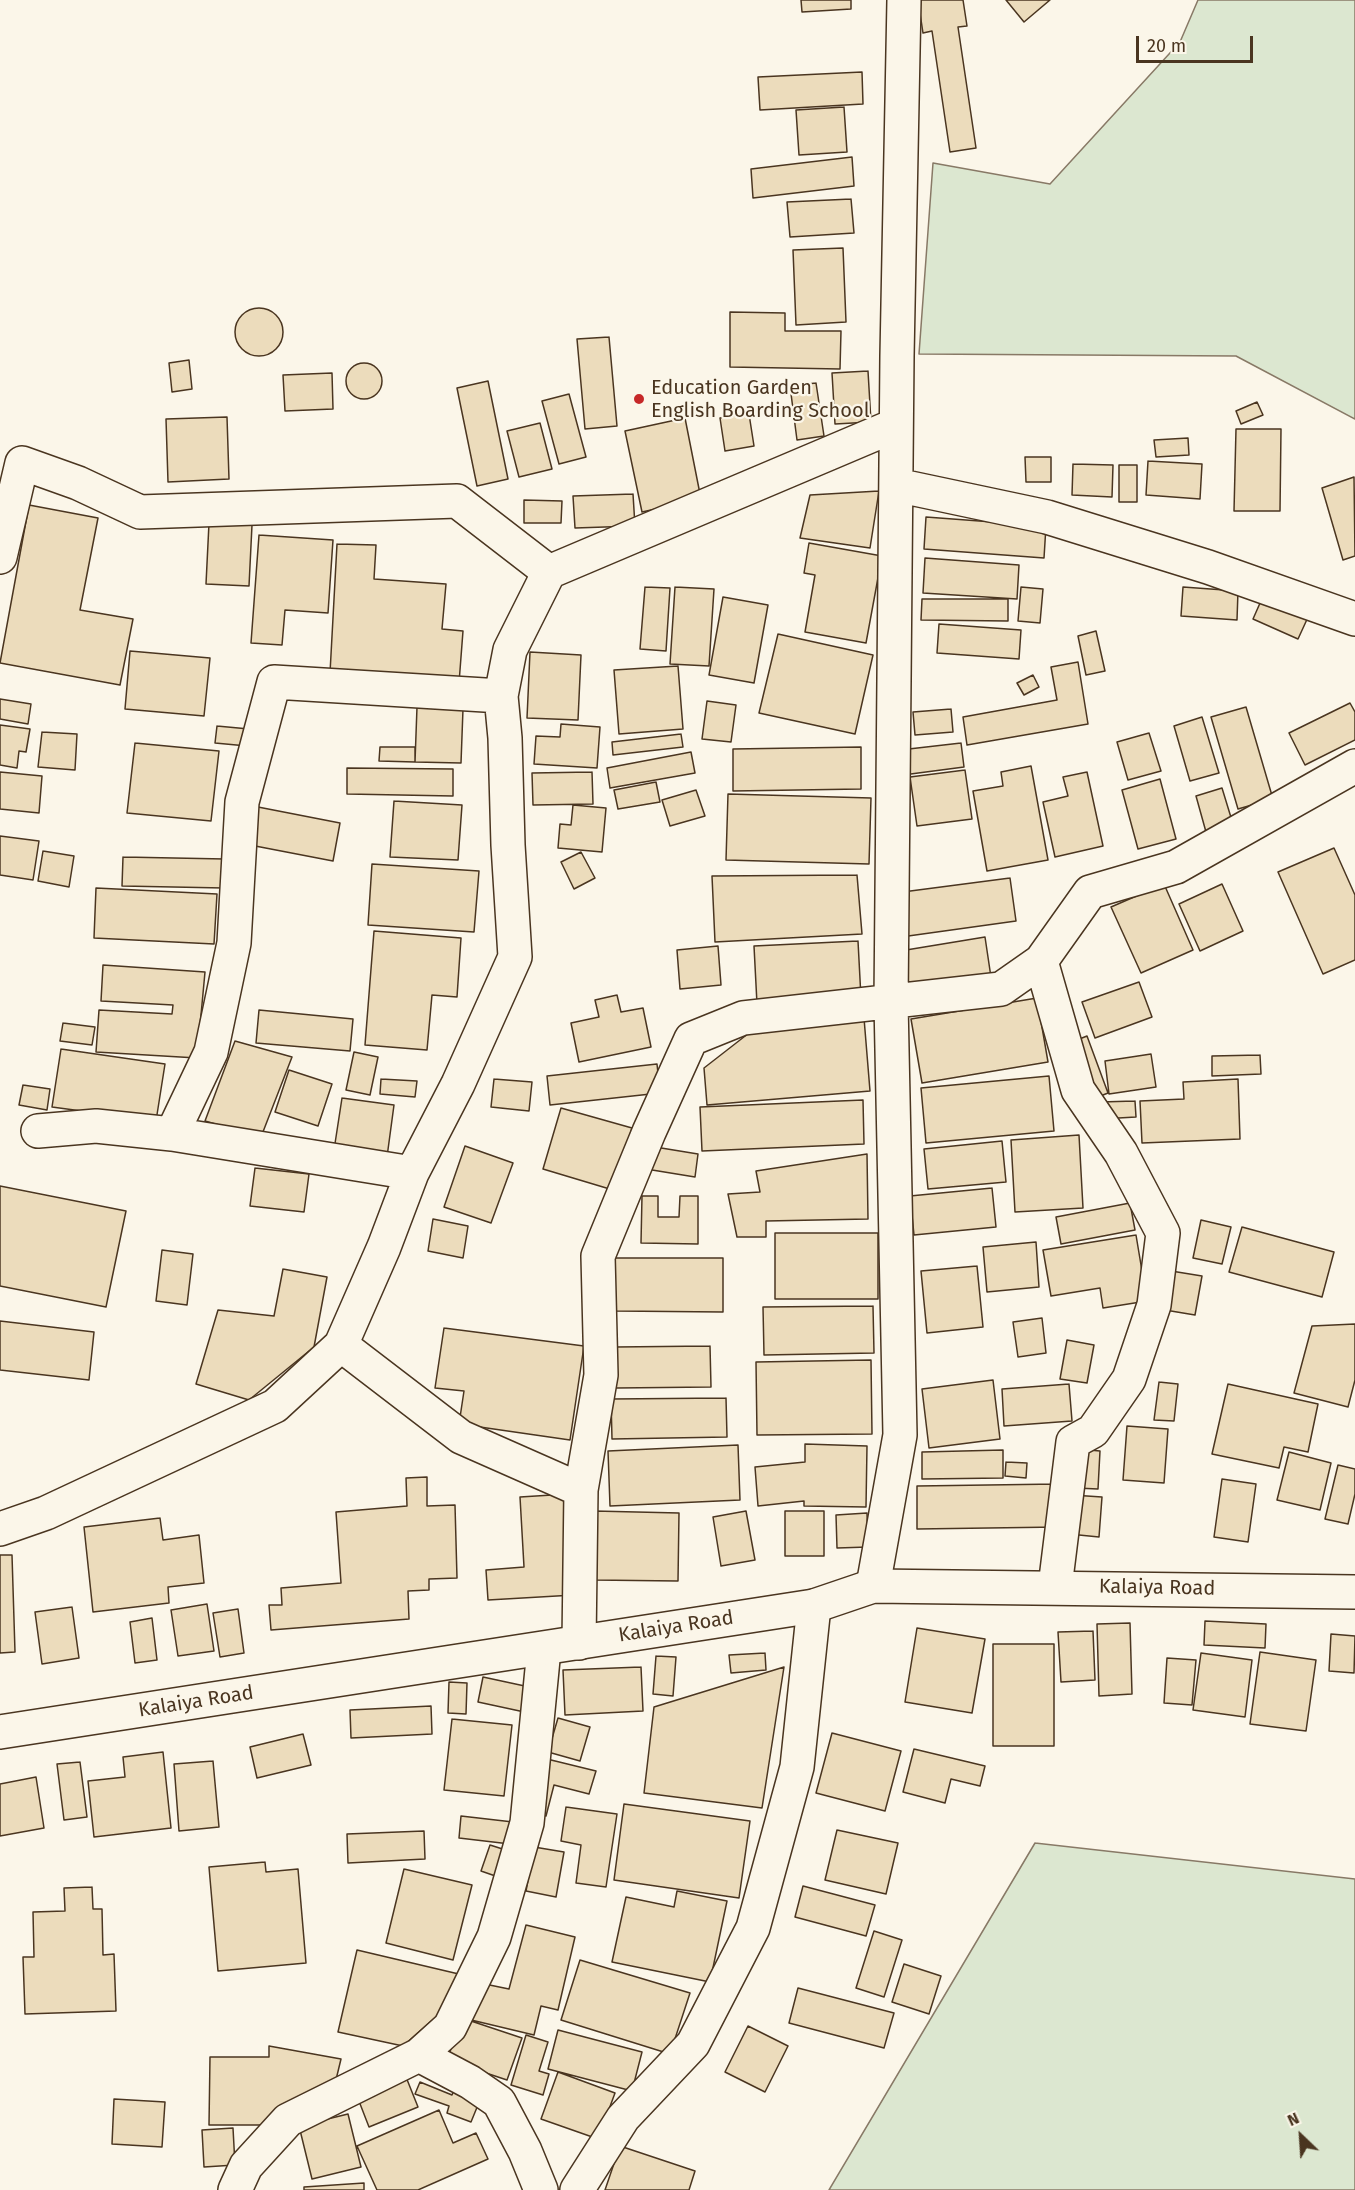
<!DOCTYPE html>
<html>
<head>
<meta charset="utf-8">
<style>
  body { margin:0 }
  #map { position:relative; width:1355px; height:2190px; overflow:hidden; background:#fbf6e9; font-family:"Fira Sans",sans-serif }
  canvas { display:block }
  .north { position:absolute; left:1271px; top:2106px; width:60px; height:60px; -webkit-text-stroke:4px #fbf6e9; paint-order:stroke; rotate:335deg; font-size:16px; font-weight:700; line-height:24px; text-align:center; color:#4a3520 }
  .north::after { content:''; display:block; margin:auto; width:21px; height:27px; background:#4a3520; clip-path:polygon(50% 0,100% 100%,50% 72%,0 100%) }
  .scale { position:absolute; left:1136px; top:36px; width:117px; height:27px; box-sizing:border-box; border:3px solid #4a3520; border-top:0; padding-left:8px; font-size:18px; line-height:21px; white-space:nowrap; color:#4a3520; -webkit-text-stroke:4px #fbf6e9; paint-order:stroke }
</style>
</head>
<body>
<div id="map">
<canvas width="1355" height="2190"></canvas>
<div class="north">N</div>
<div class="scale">20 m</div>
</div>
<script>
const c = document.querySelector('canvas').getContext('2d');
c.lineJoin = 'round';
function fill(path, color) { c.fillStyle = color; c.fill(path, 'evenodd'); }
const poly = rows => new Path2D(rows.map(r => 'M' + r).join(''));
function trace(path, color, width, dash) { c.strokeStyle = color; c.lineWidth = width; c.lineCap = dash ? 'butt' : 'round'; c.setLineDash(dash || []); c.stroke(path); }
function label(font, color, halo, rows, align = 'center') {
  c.font = font + ' "Fira Sans",sans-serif'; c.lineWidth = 4.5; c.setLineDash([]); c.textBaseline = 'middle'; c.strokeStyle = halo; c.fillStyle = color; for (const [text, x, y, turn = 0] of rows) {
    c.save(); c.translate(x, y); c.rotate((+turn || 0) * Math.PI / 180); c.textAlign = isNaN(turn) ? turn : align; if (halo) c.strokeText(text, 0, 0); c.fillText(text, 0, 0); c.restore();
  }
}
const green = poly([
  [1198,0,1355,0,1355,419,1236,356,919,354,933,163,1050,184,1180,42,1198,0],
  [1035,1843,1355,1879,1355,2190,829,2190,1035,1843]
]);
fill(green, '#dce7d0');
trace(green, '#887966', 1.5);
const building = poly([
  [801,0,851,0,851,9,802,12,801,0],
  [918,0,963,0,967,26,958,27,976,148,950,152,932,31,923,33,918,0],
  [1006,0,1050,0,1024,22,1006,0],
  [862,72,863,104,760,110,758,77,862,72],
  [844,107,847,152,799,155,796,110,844,107],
  [852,157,854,186,753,198,751,169,852,157],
  [851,199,854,233,790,237,787,202,851,199],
  [843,248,846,322,796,325,793,250,843,248],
  '235 332a24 24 0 1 1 48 0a24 24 0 1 1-48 0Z',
  [730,312,785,313,785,331,841,331,840,369,730,367,730,312],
  [609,337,617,426,585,429,577,339,609,337],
  [189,360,192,389,172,392,169,363,189,360],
  '346 381a18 18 0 1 1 36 0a18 18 0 1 1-36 0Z',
  [868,371,871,422,835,424,832,373,868,371],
  [332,373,333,409,285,411,283,375,332,373],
  [488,381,508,479,477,486,457,388,488,381],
  [816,383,824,436,797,440,790,386,816,383],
  [569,394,586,457,559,464,542,401,569,394],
  [1257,402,1263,415,1241,424,1236,411,1257,402],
  [749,414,754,446,725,451,720,418,749,414],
  [227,417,229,479,168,482,166,419,227,417],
  [685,418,701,499,642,512,625,431,685,418],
  [540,423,552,469,519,477,507,431,540,423],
  [1236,429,1281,429,1280,511,1234,511,1236,429],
  [1188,438,1189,455,1156,457,1154,440,1188,438],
  [1025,457,1051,457,1051,482,1026,482,1025,457],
  [1148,461,1202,464,1200,499,1146,495,1148,461],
  [1073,464,1113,465,1112,497,1072,495,1073,464],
  [1119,465,1137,465,1137,502,1119,502,1119,465],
  [1354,477,1355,556,1343,560,1322,488,1354,477],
  [879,491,870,548,800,538,810,495,879,491],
  [633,494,635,526,575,528,573,496,633,494],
  [524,500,562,501,561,523,524,523,524,500],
  [29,505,98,518,80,610,133,619,120,685,0,663,29,505],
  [926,517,1046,526,1044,558,924,549,926,517],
  [209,523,252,525,249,586,206,584,209,523],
  [259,535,333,540,328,613,285,610,282,645,251,643,259,535],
  [809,543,882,556,866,643,805,632,815,575,804,573,809,543],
  [337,544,376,545,374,579,446,584,442,629,463,631,459,683,330,673,337,544],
  [925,558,1019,565,1017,599,923,593,925,558],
  [645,587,670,588,666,651,640,649,645,587],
  [675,587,714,589,709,666,670,664,675,587],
  [1021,587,1043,589,1040,623,1018,621,1021,587],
  [1183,587,1238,591,1237,620,1181,616,1183,587],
  [1264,594,1309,615,1298,639,1253,619,1264,594],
  [723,597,768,605,754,683,709,675,723,597],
  [922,599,1008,599,1008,621,921,620,922,599],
  [939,624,1021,630,1019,659,937,653,939,624],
  [1096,631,1105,671,1086,675,1078,636,1096,631],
  [778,634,873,655,855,734,759,713,778,634],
  [130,651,210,658,204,716,125,709,130,651],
  [530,652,581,655,578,720,527,718,530,652],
  [1078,662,1088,724,967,745,963,717,1057,700,1051,667,1078,662],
  [678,666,683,729,619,734,614,670,678,666],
  [1033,675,1039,687,1024,695,1017,683,1033,675],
  [0,699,31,704,28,724,0,719,0,699],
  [707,701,736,705,731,742,702,739,707,701],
  [1350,703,1355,712,1355,740,1305,765,1289,733,1350,703],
  [417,707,463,709,461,763,415,762,417,707],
  [1246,707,1273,799,1238,809,1211,717,1246,707],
  [951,709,953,732,915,735,913,712,951,709],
  [1202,717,1219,773,1190,781,1174,726,1202,717],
  [561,724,600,727,597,768,534,764,536,736,560,737,561,724],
  [0,725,30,729,26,752,19,751,17,768,0,765,0,725],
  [217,726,249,729,247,746,215,743,217,726],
  [42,732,77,734,75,770,38,767,42,732],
  [1149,733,1161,771,1128,780,1117,742,1149,733],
  [681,734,683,747,613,755,612,742,681,734],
  [135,743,219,751,211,821,127,813,135,743],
  [961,743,964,767,903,775,900,750,961,743],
  [380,747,415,747,415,762,379,761,380,747],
  [861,747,861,789,733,791,733,749,861,747],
  [691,752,695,773,610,788,607,768,691,752],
  [1031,766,1048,860,987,871,973,791,1003,786,1001,772,1031,766],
  [347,768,453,769,453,796,347,794,347,768],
  [965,770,972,819,917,826,910,777,965,770],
  [0,772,42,776,39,813,0,809,0,772],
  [592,772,593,804,533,805,532,773,592,772],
  [1087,772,1103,846,1055,857,1043,802,1068,796,1063,777,1087,772],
  [1160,779,1176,839,1138,849,1122,790,1160,779],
  [656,782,660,802,618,809,614,790,656,782],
  [1222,788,1233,824,1206,832,1196,796,1222,788],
  [696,790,705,816,670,826,662,800,696,790],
  [728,794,871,798,869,864,726,860,728,794],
  [394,801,462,805,458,860,390,857,394,801],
  [573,805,606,808,602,852,558,848,560,824,571,825,573,805],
  [258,807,340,823,333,861,250,845,258,807],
  [0,836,39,841,33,880,0,875,0,836],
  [1334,848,1355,895,1355,960,1323,974,1278,872,1334,848],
  [43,851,74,856,69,887,38,881,43,851],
  [581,852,595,878,574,889,561,862,581,852],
  [123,857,225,859,224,888,122,886,123,857],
  [372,864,479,871,474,932,368,925,372,864],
  [857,875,862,934,715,942,712,876,857,875],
  [1010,878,1016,921,901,937,895,893,1010,878],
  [1164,884,1193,950,1141,973,1111,907,1164,884],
  [1222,884,1243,931,1200,951,1179,904,1222,884],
  [96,888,217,894,214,944,94,938,96,888],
  [374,931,461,938,457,997,432,995,427,1050,365,1045,374,931],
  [985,937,992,984,908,998,900,951,985,937],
  [858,941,861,998,757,1004,754,946,858,941],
  [718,946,721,985,680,989,677,950,718,946],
  [103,965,205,972,197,1058,96,1052,99,1010,172,1014,173,1005,101,1001,103,965],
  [1139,982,1152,1017,1095,1038,1082,1002,1139,982],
  [617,995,621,1012,643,1008,651,1047,579,1062,571,1023,599,1017,595,1000,617,995],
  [1037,998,1048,1062,922,1083,911,1019,1037,998],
  [259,1010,353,1019,350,1051,256,1043,259,1010],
  [864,1018,870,1091,707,1105,704,1068,758,1026,864,1018],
  [63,1023,95,1027,92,1045,60,1041,63,1023],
  [1087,1036,1108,1093,1088,1101,1067,1044,1087,1036],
  [235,1041,292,1057,261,1137,205,1121,235,1041],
  [61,1049,165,1064,156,1121,52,1107,61,1049],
  [354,1052,378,1057,370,1095,346,1090,354,1052],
  [1151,1054,1156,1087,1109,1094,1105,1061,1151,1054],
  [1260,1055,1261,1074,1212,1076,1212,1056,1260,1055],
  [657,1064,660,1093,550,1105,547,1076,657,1064],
  [289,1070,332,1084,318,1126,275,1112,289,1070],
  [1049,1076,1054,1131,926,1143,921,1088,1049,1076],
  [381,1079,417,1081,415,1097,380,1094,381,1079],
  [494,1079,532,1082,529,1111,491,1107,494,1079],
  [1238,1079,1240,1139,1142,1143,1140,1101,1184,1099,1183,1082,1238,1079],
  [23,1085,50,1089,47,1110,19,1105,23,1085],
  [342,1098,394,1105,387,1157,334,1150,342,1098],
  [863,1100,864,1144,702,1151,700,1107,863,1100],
  [1135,1101,1136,1117,1101,1119,1100,1102,1135,1101],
  [561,1108,632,1128,613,1190,543,1169,561,1108],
  [1079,1135,1083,1208,1015,1212,1011,1140,1079,1135],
  [1002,1141,1006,1182,928,1189,924,1149,1002,1141],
  [465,1146,513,1163,491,1223,444,1207,465,1146],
  [649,1146,698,1154,695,1177,646,1169,649,1146],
  [867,1154,868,1219,766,1221,766,1237,737,1237,728,1194,760,1192,756,1171,867,1154],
  [255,1168,309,1174,304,1212,250,1206,255,1168],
  [0,1186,126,1211,106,1307,0,1286,0,1186],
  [992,1188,996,1227,914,1235,910,1196,992,1188],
  [642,1196,658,1196,658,1217,679,1217,680,1196,698,1196,698,1244,641,1243,642,1196],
  [1130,1203,1135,1230,1061,1244,1056,1217,1130,1203],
  [433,1219,468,1226,463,1258,428,1251,433,1219],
  [1201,1220,1231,1227,1222,1264,1193,1258,1201,1220],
  [1242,1227,1334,1252,1322,1297,1229,1272,1242,1227],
  [775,1233,878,1233,878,1299,775,1299,775,1233],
  [1136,1235,1147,1301,1103,1308,1100,1288,1051,1296,1043,1250,1136,1235],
  [1036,1242,1039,1287,987,1292,983,1247,1036,1242],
  [162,1250,193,1254,187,1305,156,1301,162,1250],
  [615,1258,723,1258,723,1312,615,1311,615,1258],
  [977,1266,983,1327,927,1333,921,1271,977,1266],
  [283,1269,327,1277,314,1347,249,1400,196,1384,218,1310,274,1316,283,1269],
  [1165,1270,1202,1276,1195,1315,1159,1309,1165,1270],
  [873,1306,874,1353,764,1355,763,1307,873,1306],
  [1042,1318,1046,1353,1018,1357,1013,1322,1042,1318],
  [0,1321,94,1332,89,1380,0,1370,0,1321],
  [1355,1324,1355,1380,1348,1407,1294,1393,1312,1326,1355,1324],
  [444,1328,584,1346,570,1440,459,1424,464,1391,435,1388,444,1328],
  [1067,1340,1094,1345,1087,1383,1060,1379,1067,1340],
  [710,1346,711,1387,616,1388,615,1347,710,1346],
  [871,1360,872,1434,757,1435,756,1362,871,1360],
  [993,1380,1000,1439,929,1448,922,1389,993,1380],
  [1159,1382,1178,1384,1174,1421,1154,1420,1159,1382],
  [1069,1384,1072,1421,1004,1426,1002,1389,1069,1384],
  [1228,1384,1318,1404,1308,1452,1284,1447,1279,1468,1212,1454,1228,1384],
  [726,1398,727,1437,612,1439,611,1399,726,1398],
  [1127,1426,1168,1429,1164,1483,1123,1480,1127,1426],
  [805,1444,867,1446,866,1507,804,1506,804,1501,758,1506,755,1467,805,1462,805,1444],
  [738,1445,740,1500,610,1506,608,1451,738,1445],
  [1078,1449,1100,1451,1098,1489,1076,1488,1078,1449],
  [1003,1450,1003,1478,922,1479,922,1452,1003,1450],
  [1289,1452,1331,1463,1320,1510,1277,1500,1289,1452],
  [1006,1462,1027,1463,1026,1478,1005,1476,1006,1462],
  [1338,1465,1355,1469,1355,1494,1348,1524,1325,1519,1338,1465],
  [427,1477,427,1506,455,1505,457,1578,429,1579,429,1590,408,1591,409,1619,271,1630,269,1605,282,1605,281,1588,341,1583,336,1512,407,1506,406,1478,427,1477],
  [1222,1479,1256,1484,1248,1542,1214,1537,1222,1479],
  [1058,1484,1059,1527,917,1529,917,1486,1058,1484],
  [568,1494,574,1595,488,1600,486,1570,524,1567,520,1497,568,1494],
  [1072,1495,1102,1497,1099,1537,1069,1534,1072,1495],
  [594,1511,679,1513,678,1581,593,1580,594,1511],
  [746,1511,755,1560,721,1566,713,1517,746,1511],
  [785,1511,824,1511,824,1556,785,1556,785,1511],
  [867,1513,868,1547,837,1548,836,1515,867,1513],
  [160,1518,163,1540,199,1535,204,1583,168,1587,169,1603,93,1612,84,1527,160,1518],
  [0,1555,12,1555,15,1652,0,1653,0,1555],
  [207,1604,214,1651,178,1656,171,1610,207,1604],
  [72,1607,79,1658,42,1664,35,1612,72,1607],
  [238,1609,244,1653,220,1657,213,1613,238,1609],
  [152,1618,157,1660,135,1663,130,1622,152,1618],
  [1205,1621,1266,1624,1265,1648,1204,1645,1205,1621],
  [1130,1623,1132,1694,1099,1696,1097,1624,1130,1623],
  [917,1628,985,1639,972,1713,905,1702,917,1628],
  [1093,1631,1095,1680,1061,1682,1058,1632,1093,1631],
  [1331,1634,1355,1636,1354,1673,1329,1671,1331,1634],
  [993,1644,1054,1644,1054,1746,993,1746,993,1644],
  [1260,1652,1316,1660,1306,1731,1250,1724,1260,1652],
  [765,1653,766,1670,731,1673,729,1655,765,1653],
  [1201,1653,1252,1660,1245,1717,1193,1710,1201,1653],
  [656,1656,676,1657,673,1696,653,1694,656,1656],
  [1167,1658,1196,1660,1192,1705,1164,1703,1167,1658],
  [641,1667,643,1711,565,1715,563,1670,641,1667],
  [784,1667,762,1808,644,1793,654,1707,784,1667],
  [483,1677,534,1688,529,1713,478,1702,483,1677],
  [449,1682,467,1683,466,1714,448,1713,449,1682],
  [431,1706,432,1734,351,1738,350,1710,431,1706],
  [558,1718,590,1727,580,1761,548,1752,558,1718],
  [452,1719,512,1725,504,1796,444,1790,452,1719],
  [832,1733,901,1751,885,1811,816,1793,832,1733],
  [303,1734,311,1765,257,1778,250,1747,303,1734],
  [914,1749,985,1766,980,1786,951,1779,945,1803,903,1792,914,1749],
  [163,1752,171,1828,94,1837,88,1781,125,1777,123,1757,163,1752],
  [547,1759,596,1771,589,1794,554,1785,546,1816,533,1813,547,1759],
  [213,1761,219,1827,179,1831,174,1764,213,1761],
  [80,1762,87,1817,64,1820,57,1764,80,1762],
  [36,1777,44,1828,0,1836,0,1784,36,1777],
  [624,1804,750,1821,739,1898,614,1880,624,1804],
  [566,1807,617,1814,606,1887,576,1883,581,1845,561,1841,566,1807],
  [461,1816,513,1822,510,1844,459,1838,461,1816],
  [837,1830,898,1843,886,1894,825,1880,837,1830],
  [424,1831,425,1859,348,1863,347,1834,424,1831],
  [490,1845,512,1852,504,1879,481,1871,490,1845],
  [534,1847,564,1852,556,1897,526,1891,534,1847],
  [265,1862,266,1872,298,1869,306,1963,218,1971,209,1867,265,1862],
  [404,1869,472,1885,453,1960,386,1943,404,1869],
  [803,1886,875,1905,866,1936,795,1917,803,1886],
  [92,1887,93,1909,102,1909,103,1955,114,1954,116,2011,25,2014,23,1957,34,1957,33,1912,65,1911,64,1888,92,1887],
  [677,1891,727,1901,710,1982,612,1962,626,1897,674,1907,677,1891],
  [526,1925,575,1937,558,2010,541,2006,534,2035,467,2019,475,1982,509,1989,526,1925],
  [874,1931,902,1940,884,1997,856,1988,874,1931],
  [357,1950,463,1975,439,2014,403,2046,338,2032,357,1950],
  [580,1960,690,1993,670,2054,561,2020,580,1960],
  [904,1964,941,1976,929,2014,892,2002,904,1964],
  [798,1988,894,2013,884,2048,789,2023,798,1988],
  [462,2018,522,2038,507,2080,447,2060,462,2018],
  [748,2026,788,2046,765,2092,725,2072,748,2026],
  [558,2030,642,2052,632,2091,548,2069,558,2030],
  [526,2035,548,2042,539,2071,549,2074,543,2095,511,2085,526,2035],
  [269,2046,341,2059,334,2088,268,2125,209,2125,210,2057,269,2057,269,2046],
  [558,2072,615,2093,598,2139,541,2119,558,2072],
  [406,2077,418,2107,369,2127,357,2096,406,2077],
  [420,2082,452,2095,454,2090,480,2100,471,2122,447,2113,449,2106,415,2094,420,2082],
  [114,2099,165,2102,162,2147,112,2144,114,2099],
  [439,2110,453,2143,476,2133,488,2159,418,2190,377,2190,357,2146,439,2110],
  [348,2114,361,2167,312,2179,299,2126,348,2114],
  [233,2128,235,2165,204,2167,202,2130,233,2128],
  [620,2146,695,2171,689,2190,605,2190,620,2146],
  [364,2183,364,2190,304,2190,304,2187,364,2183]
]);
fill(building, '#ecdcbc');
trace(building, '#4a3520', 1.5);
const minor = poly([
  [896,485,1047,517,1208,567,1355,619],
  [0,557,22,463,78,483,140,512,457,501,549,572],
  [38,1131,96,1126,172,1134,412,1173],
  [172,1134,211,1052,234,943,242,802,274,682,501,696],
  [341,1345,461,1437,581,1490,579,1643],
  [581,1490,601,1375,598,1256,649,1132,691,1039,743,1018,1001,989,1041,961],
  [0,1529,46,1513,275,1406,341,1345,384,1247,412,1173,458,1084,515,957,508,845,505,738,501,696,510,650,549,572,896,425],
  [873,1586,900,1435,891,1002,897,356,904,0],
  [1055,1587,1073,1442,1093,1431,1129,1379,1154,1305,1163,1233,1121,1153,1078,1090,1041,961,1090,892,1176,867,1355,766],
  [419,2055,470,2082,499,2102,525,2151,541,2190],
  [235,2190,246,2166,288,2120,419,2055,450,2027,494,1937,527,1823,544,1649],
  [577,2190,623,2118,693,2044,753,1928,797,1767,814,1606]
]);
const secondary = poly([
  [0,1732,814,1606,873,1586,1355,1592]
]);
trace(minor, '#4a3520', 36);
trace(secondary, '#4a3520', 36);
trace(minor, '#fbf6e9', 33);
trace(secondary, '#fbf6e9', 33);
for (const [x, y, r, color] of [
  [639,399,6,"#c62828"]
]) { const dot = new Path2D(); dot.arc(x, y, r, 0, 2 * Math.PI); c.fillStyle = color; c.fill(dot); trace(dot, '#fbf6e9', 2); }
label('20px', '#4a3520', '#fbf6e9', [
  ["Education Garden",651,388],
  ["English Boarding School",651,411]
], 'left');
label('20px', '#4a3520', '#fbf6e9', [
  ["Kalaiya Road",1157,1588,1],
  ["Kalaiya Road",676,1627,-9],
  ["Kalaiya Road",196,1702,-9]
]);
</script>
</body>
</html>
